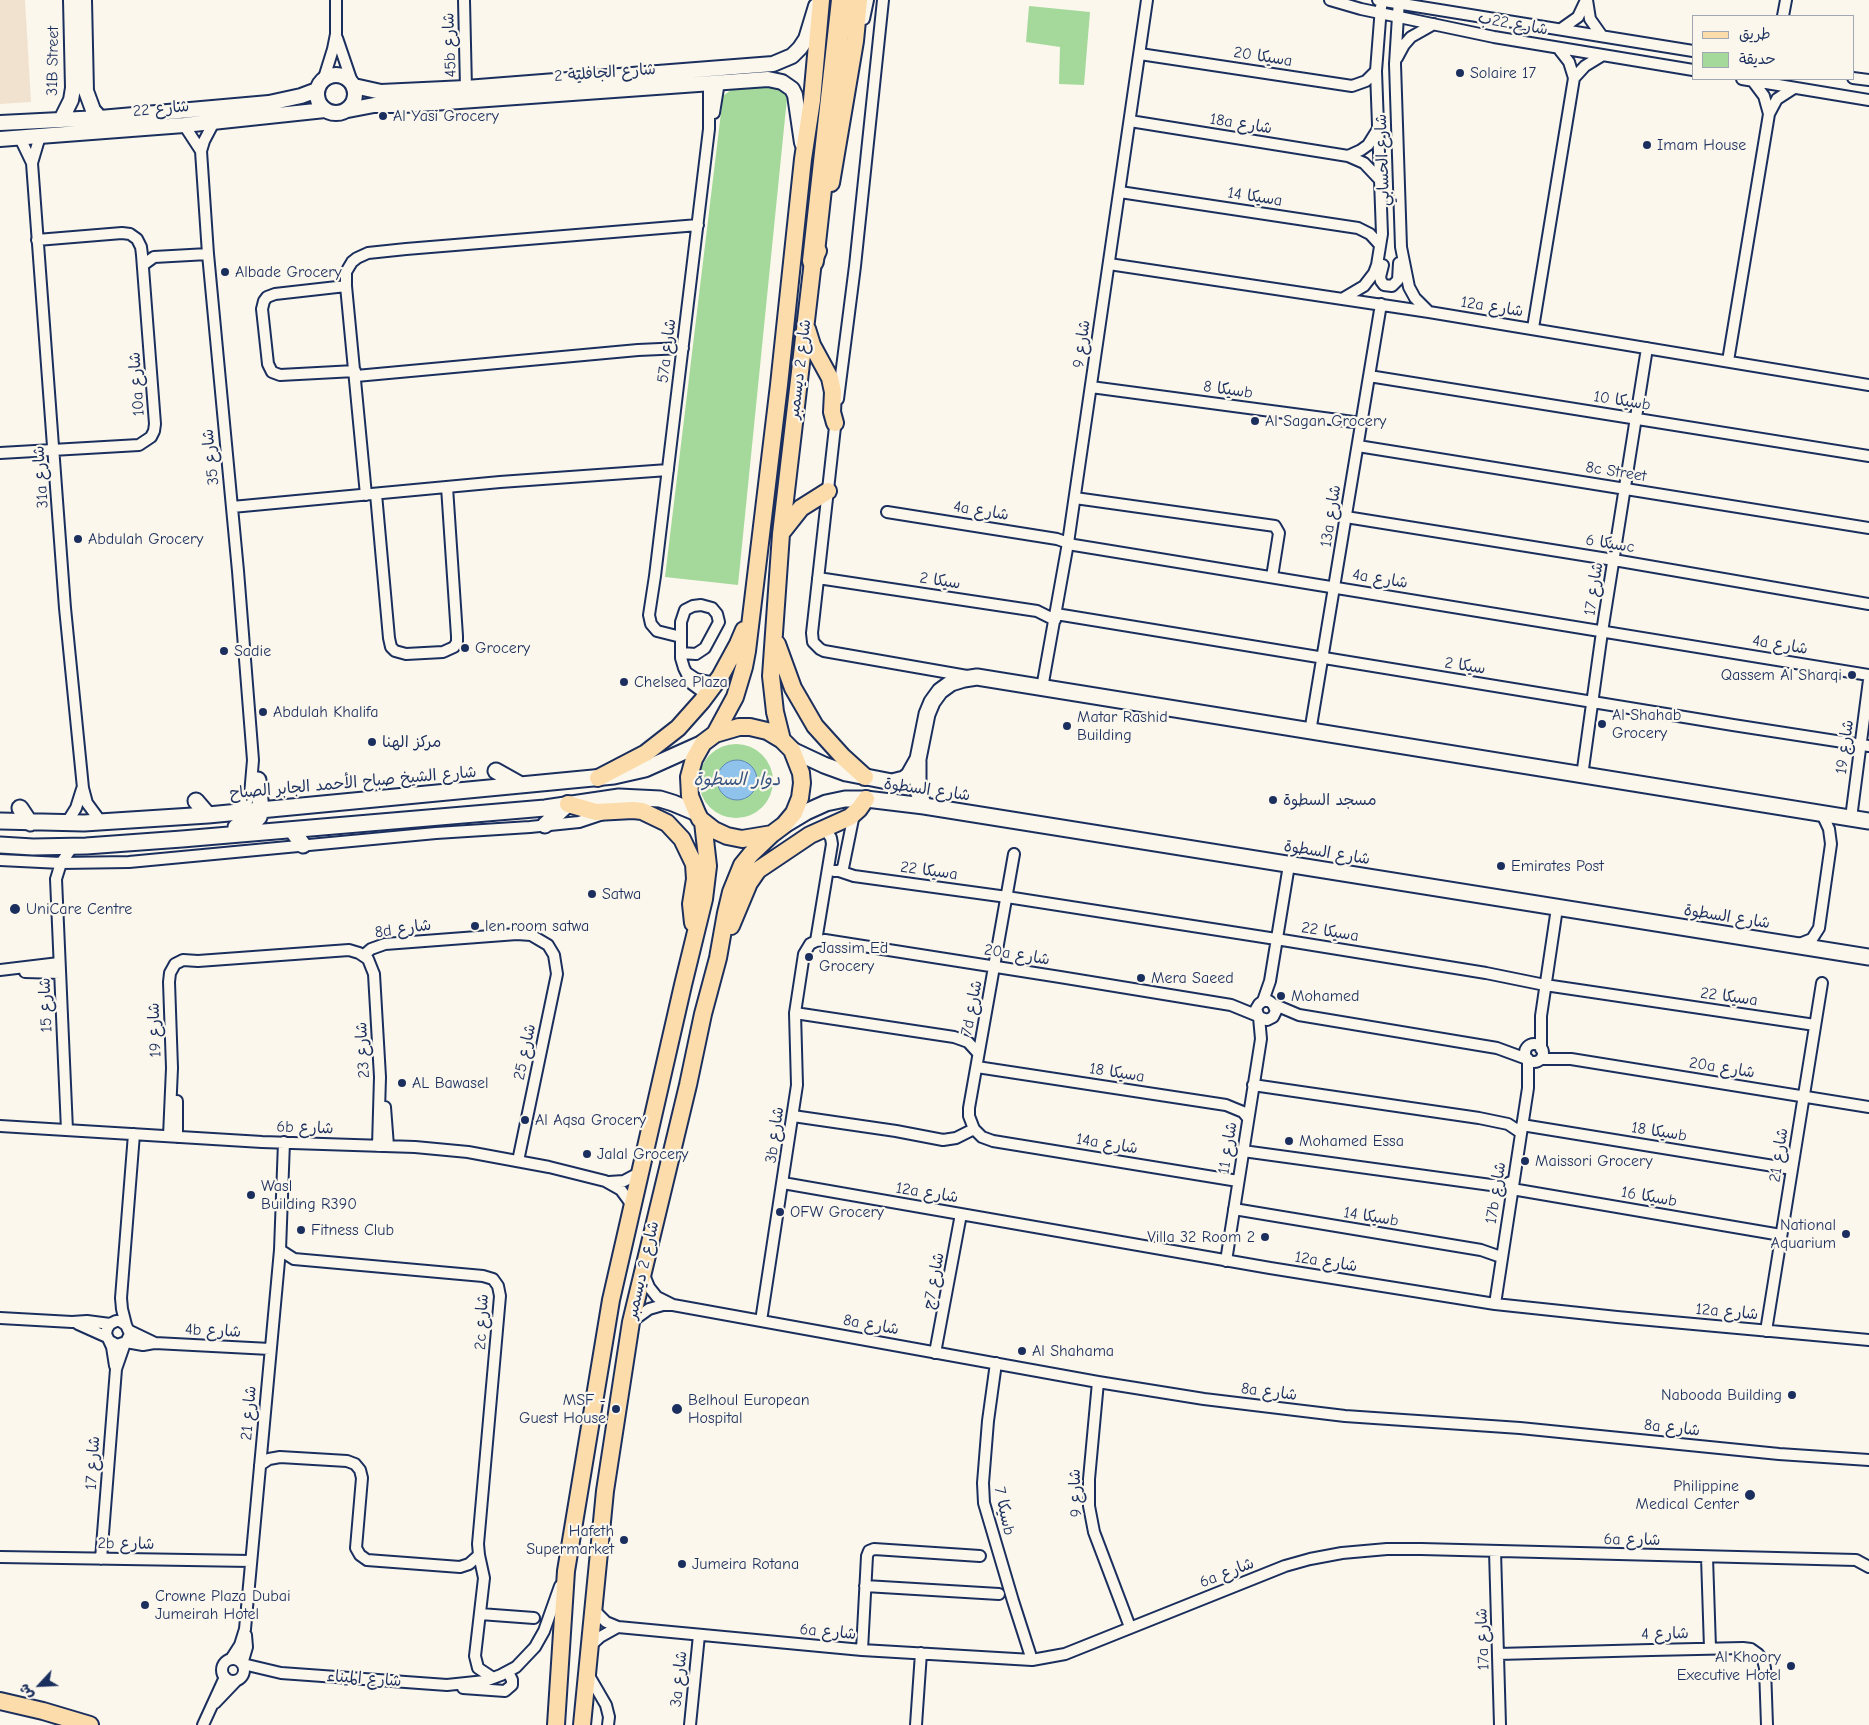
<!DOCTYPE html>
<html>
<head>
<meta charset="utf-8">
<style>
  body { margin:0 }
  #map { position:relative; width:1869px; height:1725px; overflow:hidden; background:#fbf7ec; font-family:"Comic Neue","Playpen Sans Arabic",sans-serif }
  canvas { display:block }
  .legend { position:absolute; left:1692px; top:15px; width:162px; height:65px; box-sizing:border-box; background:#fbf7ec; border:1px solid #a1a7b3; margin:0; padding:6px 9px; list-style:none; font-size:15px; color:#1b2f5e }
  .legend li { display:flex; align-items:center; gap:10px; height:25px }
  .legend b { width:25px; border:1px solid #a1a7b3 }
  .north { position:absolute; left:15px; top:1660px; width:50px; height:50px; -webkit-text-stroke:4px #fbf7ec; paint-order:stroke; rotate:245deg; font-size:14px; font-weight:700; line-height:20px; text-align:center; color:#1b2f5e }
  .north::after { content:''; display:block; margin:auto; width:18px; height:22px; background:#1b2f5e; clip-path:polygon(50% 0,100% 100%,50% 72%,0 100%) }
</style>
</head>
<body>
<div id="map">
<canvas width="1869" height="1725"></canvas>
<ul class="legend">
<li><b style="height:6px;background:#fddcac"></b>طريق</li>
<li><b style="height:14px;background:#a5d99b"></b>حديقة</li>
</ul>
<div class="north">ش</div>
</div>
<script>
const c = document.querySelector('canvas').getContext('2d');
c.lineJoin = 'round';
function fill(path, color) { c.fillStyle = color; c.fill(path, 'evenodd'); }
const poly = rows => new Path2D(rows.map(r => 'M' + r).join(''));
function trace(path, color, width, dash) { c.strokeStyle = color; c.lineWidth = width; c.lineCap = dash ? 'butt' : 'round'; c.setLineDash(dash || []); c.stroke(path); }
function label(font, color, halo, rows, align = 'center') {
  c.font = font + ' "Comic Neue","Playpen Sans Arabic",sans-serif'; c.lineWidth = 4.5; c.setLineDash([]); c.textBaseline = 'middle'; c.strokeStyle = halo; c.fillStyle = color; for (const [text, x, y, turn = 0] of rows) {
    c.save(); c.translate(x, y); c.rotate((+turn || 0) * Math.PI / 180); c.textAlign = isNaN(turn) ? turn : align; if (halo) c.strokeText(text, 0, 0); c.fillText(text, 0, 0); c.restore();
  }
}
fill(poly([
  [0,0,25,0,31,102,0,104]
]), '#f1e2cf');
fill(poly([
  [1029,6,1090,12,1084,85,1059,84,1060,47,1026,42],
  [744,80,786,88,787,98,738,585,665,577,723,96],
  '699 781a37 37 0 1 1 74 0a37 37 0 1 1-74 0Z'
]), '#a5d99b');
const water = poly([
  '717 780a20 20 0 1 1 40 0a20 20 0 1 1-40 0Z'
]);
fill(water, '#8fc3ec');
trace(water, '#6188b3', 1);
const minor = poly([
  [464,0,466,88],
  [1330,0,1361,9,1494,37,1693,70],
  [1378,0,1693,51],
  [1399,0,1395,64,1401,247,1409,287,1415,298,1429,312],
  [1587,0,1590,19,1602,36],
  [1783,16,1786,0],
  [864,19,868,0],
  [1561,29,1578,17,1586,0],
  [337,38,352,82],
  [1140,54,1352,86,1366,81,1376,71],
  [1397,58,1404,45,1411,37,1434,24],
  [324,78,333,49,336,34,336,0],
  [1574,78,1585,66,1603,55],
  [1853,78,1869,80],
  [1742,79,1869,100],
  [1752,80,1764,96,1769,114],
  [714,113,719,82],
  [1130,121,1348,156,1364,163,1380,180],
  [214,122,204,141,201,151,208,254,238,571,253,760,250,795,247,801,237,812],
  [184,125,201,151],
  [20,138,32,163,65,608,83,788,87,803,101,822],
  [1348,156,1361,150,1368,145,1378,129],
  [32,163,40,136],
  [1120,192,1358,228,1370,234,1380,245],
  [1109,264,1429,312,1869,385],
  [143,265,154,257,208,254],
  [1383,265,1380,277,1381,281,1384,285,1392,286,1398,280,1399,263],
  [346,286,275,294,267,297,264,301,262,309,268,364,272,372,280,375,355,371],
  [1342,299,1364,286,1374,273,1377,265,1382,234,1376,71,1381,7],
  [1533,328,1574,78,1569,62,1558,48],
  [1728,361,1769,114,1777,99,1794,88],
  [356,376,638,350,683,348],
  [1369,376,1869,456],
  [1091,387,1361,423],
  [838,399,855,266,883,0],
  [836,418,812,633,813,642,820,649,824,651,967,676],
  [1358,446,1869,528],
  [0,453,139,445,151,437,154,431,155,424,142,255,141,247,137,239,130,234,122,233,37,240],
  [376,494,389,638,391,647,395,651,406,654,443,652,454,647,457,642,457,636,447,487],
  [366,495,346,286,346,272,352,262,357,258,368,253,406,249,698,225],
  [1075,498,1275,526,1279,533,1272,577],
  [232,507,500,482,668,470],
  [887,512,1057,539,1074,545,1869,675],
  [1346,517,1614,560,1869,604],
  [818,578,1037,611,1055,620],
  [1056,614,1733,725,1869,746],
  [681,637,657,631,651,624,649,615,655,576,709,129,709,83],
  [681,653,696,654,705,648,719,622,717,614,712,608,701,605,693,606,685,610,681,622,681,658,684,668,692,684,707,695],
  [687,673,696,679,715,683],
  [1042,688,1068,543,1147,0],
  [1310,732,1381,304],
  [1582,776,1602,632,1647,348],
  [1851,818,1869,680],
  [66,824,76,808,82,789],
  [1014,854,969,1108,969,1116,974,1129,982,1137,993,1141,1238,1181],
  [0,860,61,863,129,862,436,833,530,827,579,822,603,814],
  [834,871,839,871,843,868,854,814],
  [839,871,854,876,1007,897,1276,939,1486,973,1545,985,1815,1025],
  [816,941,832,844,831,838,824,827],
  [1797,945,1812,939,1819,928,1831,844,1829,829,1822,814],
  [364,955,371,949,385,944,517,934,531,935,548,945,554,955,557,974,518,1161],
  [0,970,59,963],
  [25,972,60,973],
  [1263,1001,1270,981,1289,865],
  [1273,1004,1299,1015,1497,1048,1527,1059],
  [795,1013,954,1037,968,1042,978,1053],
  '1525 1053a9 9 0 1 1 18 0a9 9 0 1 1-18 0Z',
  [1541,1049,1541,1016,1557,908],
  [1541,1059,1571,1059,1869,1107],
  [977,1067,1226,1105,1243,1112,1248,1118],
  [1253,1085,1479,1118,1508,1124,1520,1132],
  [177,1101,177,1137],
  [385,1107,388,1146],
  [793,1116,896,1131,943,1140,956,1138,974,1129],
  [1522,1125,1792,1169],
  [0,1126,262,1142,415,1147,468,1152,549,1167,605,1181,621,1190,632,1205],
  [67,1130,56,879,61,863,73,846],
  [169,1136,172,1068,169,982,170,973,175,964,183,960,198,961,349,950,359,953,368,959,374,974,380,1077,378,1146],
  [1243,1151,1491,1185,1506,1184,1513,1181],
  [609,1182,624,1181,641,1172],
  [783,1183,1270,1268,1495,1304,1617,1317,1869,1340],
  [1512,1189,1781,1235],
  [1234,1209,1481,1250,1501,1257],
  [280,1250,294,1259,483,1276,493,1279,498,1286,500,1296,478,1544,479,1555,484,1578,475,1656,478,1668,493,1678],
  [1226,1261,1261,1039,1259,1017,1256,1009,1259,1004,1263,1001,1269,1001,1273,1004,1276,1011,1273,1017,1267,1020,1259,1017],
  [644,1275,649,1287,657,1297,673,1305,1098,1382,1204,1399,1345,1416,1520,1428,1779,1454,1869,1460],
  [1495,1304,1528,1088,1528,1059],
  [0,1318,72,1322,87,1321,110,1324],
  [761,1321,797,1085,795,1013,804,954,810,944,816,941,825,940,1060,977,1231,1005,1258,1016],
  [631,1322,649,1309,663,1305,672,1305],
  [78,1324,107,1337],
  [126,1325,122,1309,121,1298,134,1134],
  [130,1331,155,1343,270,1349],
  [1766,1331,1822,983],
  [110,1341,117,1345,126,1342,130,1334,126,1325,120,1321,116,1321,110,1324,107,1329,106,1334,112,1347,115,1366],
  [126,1342,143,1345,154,1343],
  [935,1353,961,1214],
  [996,1363,988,1421,983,1483,984,1503,1013,1601,1032,1660],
  [1098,1382,1089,1479,1089,1506,1094,1532,1130,1627],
  [260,1465,269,1459,280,1457,347,1461,355,1464,360,1470,362,1478,356,1548,360,1555,367,1560,460,1567,469,1564,479,1555],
  [1495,1551,1500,1725],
  [0,1557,251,1561],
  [1707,1557,1710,1648],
  [101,1559,116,1369,125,1343],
  [865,1586,999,1594],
  [593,1609,606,1622,618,1627,862,1650,1032,1660,1065,1654,1285,1566,1310,1559,1342,1553,1387,1549,1421,1549,1856,1560,1869,1567],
  [480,1614,534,1618],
  [590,1646,600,1637,618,1627],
  [862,1650,867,1556,869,1551,874,1549,980,1556],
  [1498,1654,1651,1650,1743,1648,1751,1649,1758,1654,1763,1660,1765,1668,1767,1725],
  '222 1670a11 11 0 1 1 22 0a11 11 0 1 1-22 0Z',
  [231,1659,240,1645,245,1629,280,1250,284,1142],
  [242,1664,247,1647,246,1635],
  [243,1664,281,1673,447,1685,485,1681,501,1675,516,1667,535,1647,544,1631,560,1586],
  [588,1674,606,1705,609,1717,608,1725],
  [463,1688,505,1691,512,1685,512,1680,508,1672],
  [215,1703,236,1681],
  [203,1725,225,1677],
  [690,1725,699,1635],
  [916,1725,921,1653]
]);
const tertiary = poly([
  [84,0,86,91,93,110,100,118],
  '317 94a19 19 0 1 1 38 0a19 19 0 1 1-38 0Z',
  [354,86,381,92,466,88,773,64,792,56,800,48,806,39,816,6],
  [348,110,374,105,404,105,768,79,782,82,792,89,795,95,802,143],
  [61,120,71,100,73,88,71,0],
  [0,123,100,118,269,103,301,96,317,90],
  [0,139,184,125,325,110]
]);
const secondary = poly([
  [792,750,824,765,846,773,892,782,904,779,909,775,918,759,927,714,932,702,940,691,951,683,964,679,977,677,1869,821],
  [918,761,918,791,924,806],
  [496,771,521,785],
  [196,801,208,815],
  [20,808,30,823],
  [0,821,84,823,208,815,614,776,645,769,703,743],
  [786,824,806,812,826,803,845,799,866,799,924,806,1869,957],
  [545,825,568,804],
  [236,827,252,824,259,817,261,810,258,780],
  [292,830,303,845],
  [0,845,33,847,86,846,182,839,545,808,619,797,660,799,673,803,697,813]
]);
const primary = poly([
  [831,183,855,41,859,0],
  [807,329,812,345,830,378,833,392,832,412,835,423],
  [782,532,801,508,828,491],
  [777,644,793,688,815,726,843,757,865,777],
  [715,734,735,697,744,667,747,651,779,385,803,159,812,100,821,0],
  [782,740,775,712,771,676,781,534,813,261,818,251],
  [598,778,646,753,678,728,702,701,720,677,738,644,744,630],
  [568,804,596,812,633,810,642,811,667,823,682,839,694,864,695,879,691,904,693,923],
  [731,926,749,883,758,870,810,835,850,817,859,809,866,799],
  [0,1701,43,1711,90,1725],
  [556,1725,566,1571,611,1300,683,985,704,899,708,866,703,822],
  [582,1725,605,1491,631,1322,688,1085,703,1014,718,958,726,913,731,892,742,865,751,854,772,834,784,825,794,813,800,798,802,783,801,773,792,750,782,740,767,731,750,727,739,727,715,734,703,743,694,759,689,777,690,796,697,813,700,819,714,830,727,836,742,839,772,834]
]);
const motorway = poly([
  [813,261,842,0]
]);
trace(minor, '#1b2f5e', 14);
trace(tertiary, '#1b2f5e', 18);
trace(secondary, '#1b2f5e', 19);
trace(primary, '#1b2f5e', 20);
trace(motorway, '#1b2f5e', 24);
trace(minor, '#fbf7ec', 10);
trace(tertiary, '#fbf7ec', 14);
trace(secondary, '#fbf7ec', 15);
trace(primary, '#fddcac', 16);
trace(motorway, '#fddcac', 20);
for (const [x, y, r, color] of [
  [1460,73,5,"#1b2f5e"],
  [383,116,5,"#1b2f5e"],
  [1647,145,5,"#1b2f5e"],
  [225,272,5,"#1b2f5e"],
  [1255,421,5,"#1b2f5e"],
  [78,539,5,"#1b2f5e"],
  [465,648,5,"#1b2f5e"],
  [224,651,5,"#1b2f5e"],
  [1852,675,5,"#1b2f5e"],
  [624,682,5,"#1b2f5e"],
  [263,712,5,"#1b2f5e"],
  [1602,724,5,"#1b2f5e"],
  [1067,726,5,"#1b2f5e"],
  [372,742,5,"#1b2f5e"],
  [1273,800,5,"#1b2f5e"],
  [1501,866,5,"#1b2f5e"],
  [592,894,5,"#1b2f5e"],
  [15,909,6,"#1b2f5e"],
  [475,926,5,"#1b2f5e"],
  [809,957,5,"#1b2f5e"],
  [1141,978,5,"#1b2f5e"],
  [1281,996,5,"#1b2f5e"],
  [402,1083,5,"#1b2f5e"],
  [525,1120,5,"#1b2f5e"],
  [1289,1141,5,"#1b2f5e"],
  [587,1154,5,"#1b2f5e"],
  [1525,1161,5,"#1b2f5e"],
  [251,1195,5,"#1b2f5e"],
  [780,1212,5,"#1b2f5e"],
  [301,1230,5,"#1b2f5e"],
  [1846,1234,5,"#1b2f5e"],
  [1265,1237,5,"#1b2f5e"],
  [1022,1351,5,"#1b2f5e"],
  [1792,1395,5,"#1b2f5e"],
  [616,1409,5,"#1b2f5e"],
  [677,1409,6,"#1b2f5e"],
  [1750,1495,6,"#1b2f5e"],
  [624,1540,5,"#1b2f5e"],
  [682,1564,5,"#1b2f5e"],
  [145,1605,5,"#1b2f5e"],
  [1791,1666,5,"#1b2f5e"]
]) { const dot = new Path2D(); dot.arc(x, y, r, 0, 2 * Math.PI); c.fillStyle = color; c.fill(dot); trace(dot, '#fbf7ec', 2); }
label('16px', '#1b2f5e', '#fbf7ec', [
  ["شارع 22ب",1513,24,10],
  ["45b شارع",450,45,-92],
  ["سيكا 20a",1263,57,9],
  ["31B Street",53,61,-89],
  ["شارع الجافلية 2",605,73,-4],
  ["شارع 22",161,109,-5],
  ["18a شارع",1241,124,9],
  ["شارع الحسابي",1383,160,-92],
  ["سيكا 14a",1255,197,9],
  ["12a شارع",1492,307,9],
  ["شارع 9",1082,344,-82],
  ["57a شارع",667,351,-83],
  ["شارع 2 ديسمبر",800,369,-83],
  ["10a شارع",137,384,-94],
  ["سيكا 8b",1228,390,8],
  ["سيكا 10b",1622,401,9],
  ["شارع 35",211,457,-96],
  ["8c Street",1616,472,9],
  ["31a شارع",41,477,-94],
  ["4a شارع",981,511,9],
  ["13a شارع",1331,516,-81],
  ["سيكا 6c",1610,544,9],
  ["4a شارع",1380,579,9],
  ["سيكا 2",940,581,9],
  ["شارع 17",1594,589,-81],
  ["4a شارع",1780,645,9],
  ["سيكا 2",1465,666,9],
  ["شارع 19",1845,747,-82],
  ["شارع الشيخ صباح الأحمد الجابر الصباح",353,783,-5],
  ["شارع السطوة",927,790,8],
  ["شارع السطوة",1327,853,9],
  ["سيكا 22a",929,871,8],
  ["شارع السطوة",1727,917,9],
  ["8d شارع",403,929,-8],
  ["سيكا 22a",1330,932,9],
  ["20a شارع",1017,955,9],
  ["سيكا 22a",1729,997,8],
  ["شارع 15",46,1005,-92],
  ["7d شارع",972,1008,-79],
  ["شارع 19",155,1030,-92],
  ["شارع 23",363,1050,-93],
  ["شارع 25",525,1052,-78],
  ["20a شارع",1722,1068,9],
  ["سيكا 18a",1117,1073,9],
  ["6b شارع",305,1128,2],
  ["سيكا 18b",1659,1132,9],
  ["3b شارع",775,1135,-82],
  ["14a شارع",1107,1144,9],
  ["شارع 11",1228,1148,-81],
  ["شارع 21",1779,1155,-81],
  ["12a شارع",927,1193,9],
  ["17b شارع",1496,1193,-81],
  ["سيكا 16b",1649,1197,10],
  ["سيكا 14b",1371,1217,9],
  ["12a شارع",1326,1262,9],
  ["شارع 2 ديسمبر",643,1270,-77],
  ["شارع 7ج",934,1281,-79],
  ["12a شارع",1727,1312,5],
  ["2c شارع",482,1322,-87],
  ["8a شارع",871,1325,10],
  ["4b شارع",213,1331,3],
  ["8a شارع",1269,1392,7],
  ["شارع 21",249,1413,-85],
  ["8a شارع",1672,1428,6],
  ["شارع 17",93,1463,-86],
  ["شارع 9",1076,1493,-92],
  ["سيكا 7b",1004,1511,78],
  ["6a شارع",1632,1540,1],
  ["2b شارع",126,1544,1],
  ["6a شارع",1227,1573,-21],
  ["6a شارع",828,1632,5],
  ["شارع 4",1665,1634,-1],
  ["17a شارع",1483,1639,-92],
  ["شارع الميناء",364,1679,4],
  ["3a شارع",679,1679,-84]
]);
label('16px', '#1b2f5e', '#fbf7ec', [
  ["Solaire 17",1470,73],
  ["Al Yasi Grocery",393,116],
  ["Imam House",1657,145],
  ["Albade Grocery",235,272],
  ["Al Sagan Grocery",1265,421],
  ["Abdulah Grocery",88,539],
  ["Grocery",475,648],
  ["Sadie",234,651],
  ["Qassem Al Sharqi",1842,675,"right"],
  ["Chelsea Plaza",634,682],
  ["Abdulah Khalifa",273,712],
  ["Al Shahab",1612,715],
  ["Grocery",1612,733],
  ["Matar Rashid",1077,717],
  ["Building",1077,735],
  ["مركز الهنا",382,742],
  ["مسجد السطوة",1283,800],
  ["Emirates Post",1511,866],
  ["Satwa",602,894],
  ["UniCare Centre",26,909],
  ["len room satwa",485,926],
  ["Jassim Ed",819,948],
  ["Grocery",819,966],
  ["Mera Saeed",1151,978],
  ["Mohamed",1291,996],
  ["AL Bawasel",412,1083],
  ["Al Aqsa Grocery",535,1120],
  ["Mohamed Essa",1299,1141],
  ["Jalal Grocery",597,1154],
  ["Maissori Grocery",1535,1161],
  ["Wasl",261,1186],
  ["Building R390",261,1204],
  ["OFW Grocery",790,1212],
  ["National",1836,1225,"right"],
  ["Aquarium",1836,1243,"right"],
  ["Fitness Club",311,1230],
  ["Villa 32 Room 2",1255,1237,"right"],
  ["Al Shahama",1032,1351],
  ["Nabooda Building",1782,1395,"right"],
  ["MSF -",606,1400,"right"],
  ["Guest House",606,1418,"right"],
  ["Belhoul European",688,1400],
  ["Hospital",688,1418],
  ["Philippine",1739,1486,"right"],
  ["Medical Center",1739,1504,"right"],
  ["Hafeth",614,1531,"right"],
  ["Supermarket",614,1549,"right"],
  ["Jumeira Rotana",692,1564],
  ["Crowne Plaza Dubai",155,1596],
  ["Jumeirah Hotel",155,1614],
  ["Al Khoory",1781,1657,"right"],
  ["Executive Hotel",1781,1675,"right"]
], 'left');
label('italic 18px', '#385482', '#fbf7ec', [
  ["دوار السطوة",737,780]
]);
</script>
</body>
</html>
